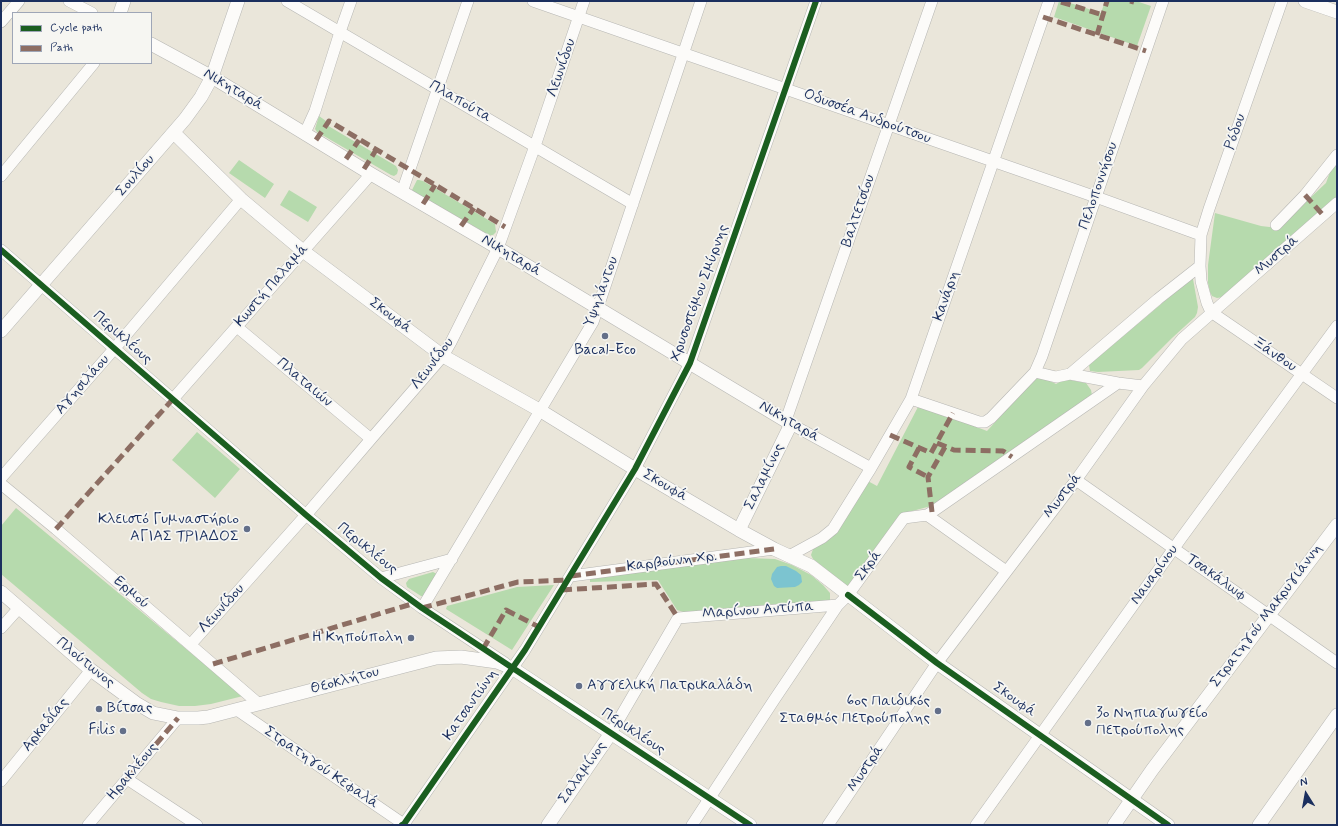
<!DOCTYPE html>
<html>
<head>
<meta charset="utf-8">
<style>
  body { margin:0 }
  #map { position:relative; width:1338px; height:826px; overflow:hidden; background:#eae6da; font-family:Mynerve,sans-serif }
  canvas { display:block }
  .frame { position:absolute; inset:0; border:2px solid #1b2f5e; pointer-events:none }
  .legend { position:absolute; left:12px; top:12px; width:140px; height:52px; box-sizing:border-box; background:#f6f6f2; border:1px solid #9ea6b7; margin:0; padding:5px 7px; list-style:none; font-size:12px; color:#1b2f5e }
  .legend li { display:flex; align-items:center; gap:8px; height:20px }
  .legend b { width:20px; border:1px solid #9ea6b7 }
  .north { position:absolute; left:1286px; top:774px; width:40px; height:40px; -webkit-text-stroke:3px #f6f6f2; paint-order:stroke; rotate:349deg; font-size:11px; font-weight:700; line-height:16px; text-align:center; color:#1b2f5e }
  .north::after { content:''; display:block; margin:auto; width:14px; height:18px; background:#1b2f5e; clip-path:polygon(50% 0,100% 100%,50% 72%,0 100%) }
</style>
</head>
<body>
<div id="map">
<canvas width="1338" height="826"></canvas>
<div class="frame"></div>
<ul class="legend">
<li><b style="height:5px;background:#1b5e20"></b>Cycle path</li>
<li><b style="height:5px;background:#8d6e63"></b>Path</li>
</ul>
<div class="north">N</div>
</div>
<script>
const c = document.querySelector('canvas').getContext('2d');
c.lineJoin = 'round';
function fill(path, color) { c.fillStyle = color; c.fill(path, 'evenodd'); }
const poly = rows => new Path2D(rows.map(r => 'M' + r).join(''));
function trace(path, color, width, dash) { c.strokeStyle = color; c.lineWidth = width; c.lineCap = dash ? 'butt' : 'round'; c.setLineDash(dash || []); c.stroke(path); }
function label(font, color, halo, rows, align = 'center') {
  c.font = font + ' Mynerve,sans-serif'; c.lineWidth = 3.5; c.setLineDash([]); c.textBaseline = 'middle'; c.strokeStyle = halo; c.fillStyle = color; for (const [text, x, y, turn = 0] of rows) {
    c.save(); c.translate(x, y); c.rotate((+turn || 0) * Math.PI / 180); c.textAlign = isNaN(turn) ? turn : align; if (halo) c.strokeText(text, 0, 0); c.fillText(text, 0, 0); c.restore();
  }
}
fill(poly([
  [1059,1,1064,1,1101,13,1105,1,1136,1,1151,6,1137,46,1054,17],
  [319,116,326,121,325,124,396,166,398,170,397,174,394,176,391,175,317,132,315,129],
  [239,160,274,184,265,198,229,173],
  [1337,160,1337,199,1223,297,1217,298,1212,296,1210,292,1208,283,1208,265,1215,213,1261,226,1278,228,1326,183,1330,172],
  [417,180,419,180,423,181,495,224,496,232,493,235,489,235,414,192,412,190],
  [289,190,317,207,308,222,280,205],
  [1192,278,1193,279,1198,307,1197,313,1195,317,1172,338,1142,368,1139,370,1098,372,1090,371,1089,365],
  [1038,375,1056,384,1065,379,1086,383,1091,390,1092,395,935,505,901,514,848,587,813,559,811,555,813,549,834,535,866,480,877,486,919,405,987,431],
  [197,432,240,469,215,498,172,460],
  [16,508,243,696,211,704,195,706,179,706,161,702,151,699,142,693,1,574,1,526],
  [747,558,775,559,792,565,811,575,823,585,830,593,830,601,690,614,677,610,658,580,590,582,590,578],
  [433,572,437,574,424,597,421,596,407,587,406,583,409,579],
  [554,585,512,650,446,609,447,606,517,587]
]), '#b6daad');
fill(poly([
  [781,566,786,566,796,571,801,575,802,582,799,585,795,587,777,588,774,586,771,579,772,574,777,567]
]), '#7cc4d0');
const minor = poly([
  [69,1,92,13],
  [287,1,633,204],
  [533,1,1096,197,1201,235],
  [1282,1,1209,209,1201,235,1200,266,1201,281,1207,303,1211,312,1337,398],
  [1,22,19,1],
  [305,133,315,111,340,32,351,1],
  [1,176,94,63],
  [402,192,468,1],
  [1276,225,1305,195,1337,155],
  [1,250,306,515,381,578,422,608,505,663],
  [237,327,371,439],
  [1035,372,1056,377,1070,374,1118,383,1143,386],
  [1070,374,1158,299,1200,266],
  [173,399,371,174],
  [911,399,979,422,985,422,991,418,1035,372,1042,356,1096,197,1163,1],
  [786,420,932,1],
  [791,424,871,468],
  [1,478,115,348,241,199],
  [1076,480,1337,663],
  [1,484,56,529,259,704],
  [927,515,1006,571],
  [789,556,822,538,833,529,871,468,911,399,1049,1],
  [571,576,774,549],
  [381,578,452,559],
  [422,608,593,322,701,1],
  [1,628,19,608],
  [191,644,306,515,371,439,443,356,451,342,498,248,535,146,584,1],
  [237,710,405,825],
  [611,733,678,618,838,605],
  [127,779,197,825],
  [1,781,91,670],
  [88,825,178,718],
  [402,825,404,824,525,650,635,469,690,363,816,1],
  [692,825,774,700,838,605,848,595,904,518,927,515,932,512,1118,383],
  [828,825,937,663,1076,480,1143,386,1182,339,1337,203],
  [976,825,1182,537,1337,326]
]);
const tertiary = poly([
  [1305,1,1337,12],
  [120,13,124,1],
  [151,44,212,77,371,174,498,248,791,424,739,530],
  [174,133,241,199,303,251,443,356,541,411,635,469,739,530,774,549,811,566,937,663,1168,825],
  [1,331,185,119,201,97,212,77,238,1],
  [1,592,91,670,136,703,153,713,178,718,198,718,208,717,436,658,461,657,497,662,512,668,750,825],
  [548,825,611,733],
  [1114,825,1152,770,1337,525],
  [1259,825,1337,715]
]);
trace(minor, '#b6b6b3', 12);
trace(tertiary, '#b6b6b3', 14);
trace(minor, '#fcfbf9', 11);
trace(tertiary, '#fcfbf9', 13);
trace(poly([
  [1130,1,1134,2],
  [1061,2,1103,15],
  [1043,17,1146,51],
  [1097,35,1107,1],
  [316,140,329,121,505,227],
  [346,159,359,140],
  [364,169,376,150],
  [1305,195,1323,215],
  [423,204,435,185],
  [461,226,474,208],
  [890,435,931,453,953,413],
  [937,443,954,450,1003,451,1012,457],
  [919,448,909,467,928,477],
  [932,512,928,477,945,447],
  [56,529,173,399],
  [571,576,774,549],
  [562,590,656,584,678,618],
  [422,608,518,582,568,580],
  [483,649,506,610,539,627],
  [213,664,415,603],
  [127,779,178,718]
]), '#8d6e63', 5, [10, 5]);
trace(poly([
  [1,250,306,515,381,578,422,608,750,825],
  [848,595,937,663,1168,825],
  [402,825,404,824,525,650,635,469,690,363,816,1]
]), '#1b5e20', 6);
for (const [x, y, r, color] of [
  [605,336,4,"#636f89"],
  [247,529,4,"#636f89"],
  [411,638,4,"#636f89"],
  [579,686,4,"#636f89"],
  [99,709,4,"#636f89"],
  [938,711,4,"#636f89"],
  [1088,723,4,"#636f89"],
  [123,731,4,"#636f89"]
]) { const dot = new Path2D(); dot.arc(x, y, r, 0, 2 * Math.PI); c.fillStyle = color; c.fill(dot); trace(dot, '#f6f6f2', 1.5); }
label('15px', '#1b2f5e', '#f6f6f2', [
  ["Λεωνίδου",562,68,-71],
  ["Νικηταρά",233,90,31],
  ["Πλαπούτα",460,102,30],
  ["Οδυσσέα Ανδρούτσου",867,117,20],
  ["Ρόδου",1236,132,-71],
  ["Σουλίου",136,176,-49],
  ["Πελοποννήσου",1099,186,-71],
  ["Βαλτετσίου",859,211,-71],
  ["Νικηταρά",511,256,31],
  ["Μυστρά",1277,256,-41],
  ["Κωστή Παλαμά",272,286,-49],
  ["Υψηλάντου",602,292,-70],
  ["Χρυσοστόμου Σμύρνης",700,293,-70],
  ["Κανάρη",947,296,-71],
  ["Σκουφά",390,316,37],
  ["Περικλέους",122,338,41],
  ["Ξάνθου",1274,355,34],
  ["Λεωνίδου",433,364,-53],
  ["Πλαταιών",304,383,40],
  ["Αγησιλάου",83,385,-49],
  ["Νικηταρά",789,422,30],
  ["Σαλαμίνος",765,477,-64],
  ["Σκουφά",665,486,30],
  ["Μυστρά",1063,496,-53],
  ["Περικλέους",367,549,39],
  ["Καρβούνη Χρ.",672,562,-7],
  ["Σκρά",869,566,-54],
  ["Ναυαρίνου",1155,575,-54],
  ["Τσακάλωφ",1216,578,35],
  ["Ερμού",131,593,41],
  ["Λεωνίδου",222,609,-48],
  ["Μαρίνου Αντύπα",758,611,-4],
  ["Στρατηγού Μακρυγιάννη",1267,616,-53],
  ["Πλούτωνος",85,663,39],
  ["Θεοκλήτου",345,681,-15],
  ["Σκουφά",1014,700,35],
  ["Κατσαντώνη",471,705,-55],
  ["Αρκαδίας",46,725,-51],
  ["Περικλέους",633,732,33],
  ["Στρατηγού Κεφαλά",321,768,34],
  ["Μυστρά",866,769,-56],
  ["Ηρακλέους",133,772,-50],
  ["Σαλαμίνος",583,773,-55]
]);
label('15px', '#1b2f5e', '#f6f6f2', [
  ["Bacal-Eco",605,351,"center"],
  ["Κλειστό Γυμναστήριο",239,520],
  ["ΑΓΙΑΣ ΤΡΙΑΔΟΣ",239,537],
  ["Η Κηπούπολη",403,638],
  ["Αγγελική Πατρικαλάδη",587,686,"left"],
  ["6ος Παιδικός",930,702],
  ["Σταθμός Πετρούπολης",930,719],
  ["Βίτσας",107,709,"left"],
  ["3ο Νηπιαγωγείο",1096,714,"left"],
  ["Πετρούπολης",1096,731,"left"],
  ["Filis",115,731]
], 'right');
</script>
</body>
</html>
